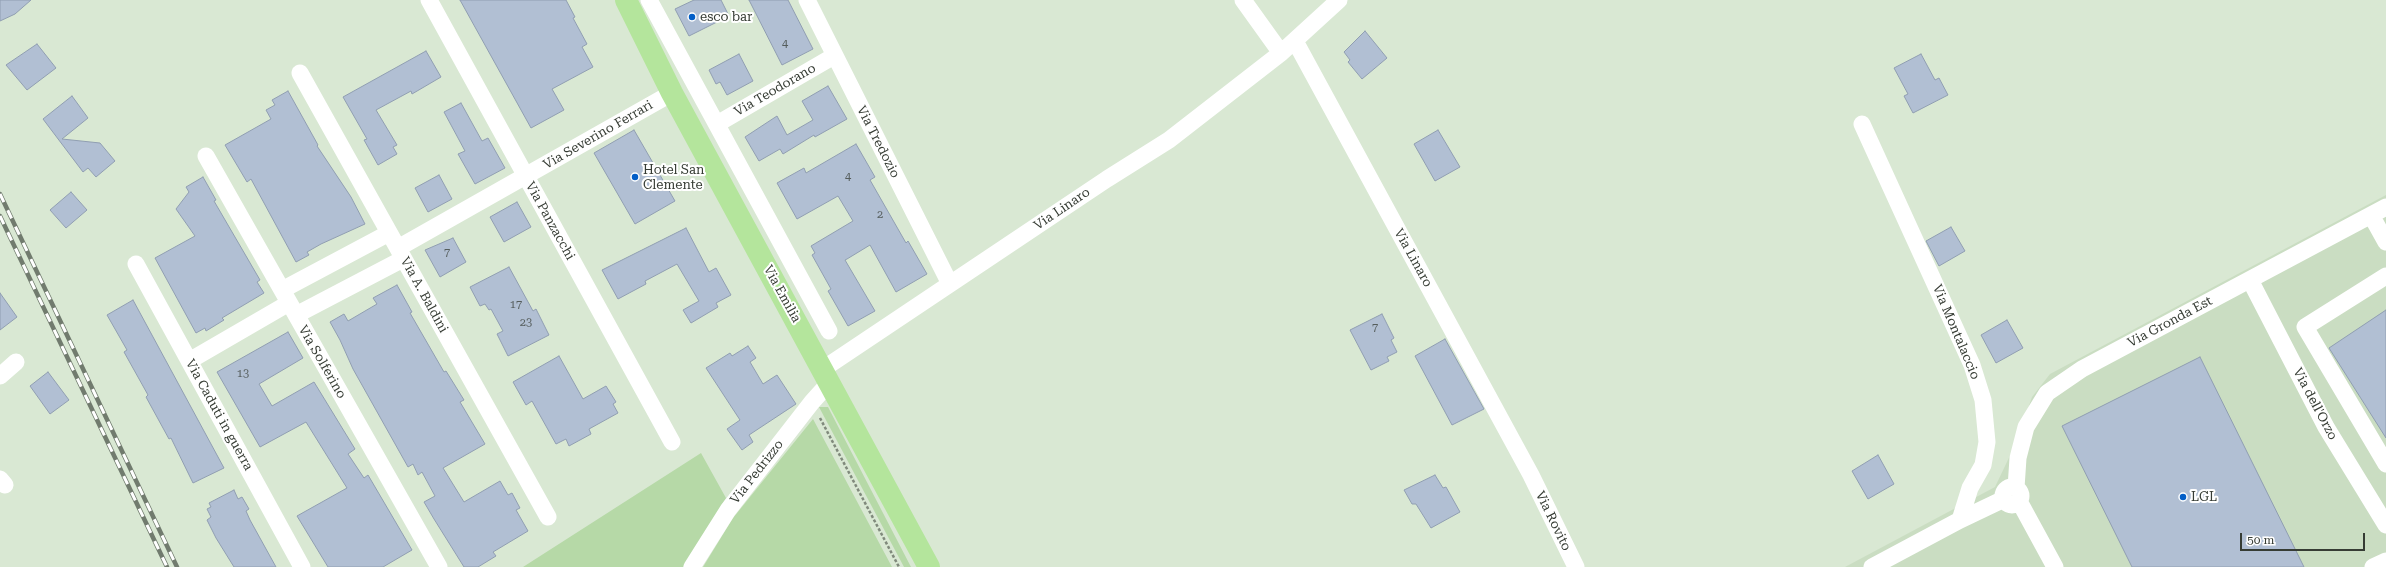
<!DOCTYPE html>
<html>
<head>
<meta charset="utf-8">
<style>
  body { margin:0 }
  #map { position:relative; width:2386px; height:567px; overflow:hidden; background:#d9e8d3; font-family:"Roboto Serif",serif }
  canvas { display:block }
  .scale { position:absolute; left:2240px; top:533px; width:125px; height:18px; box-sizing:border-box; border:2px solid #363c34; border-top:0; padding-left:5px; font-size:12px; line-height:14px; white-space:nowrap; color:#363c34; -webkit-text-stroke:3px #fff; paint-order:stroke }
</style>
</head>
<body>
<div id="map">
<canvas width="2386" height="567"></canvas>
<div class="scale">50 m</div>
</div>
<script>
const c = document.querySelector('canvas').getContext('2d');
c.lineJoin = 'round';
function fill(path, color) { c.fillStyle = color; c.fill(path, 'evenodd'); }
const poly = rows => new Path2D(rows.map(r => 'M' + r).join(''));
function trace(path, color, width, dash) { c.strokeStyle = color; c.lineWidth = width; c.lineCap = dash ? 'butt' : 'round'; c.setLineDash(dash || []); c.stroke(path); }
function label(font, color, halo, rows, align = 'center') {
  c.font = font + ' "Roboto Serif",serif'; c.lineWidth = 4; c.setLineDash([]); c.textBaseline = 'middle'; c.strokeStyle = halo; c.fillStyle = color; for (const [text, x, y, turn = 0] of rows) {
    c.save(); c.translate(x, y); c.rotate((+turn || 0) * Math.PI / 180); c.textAlign = isNaN(turn) ? turn : align; if (halo) c.strokeText(text, 0, 0); c.fillText(text, 0, 0); c.restore();
  }
}
fill(poly([
  [2386,195,2386,567,1845,567,1995,487,2016,443,2032,397,2050,374]
]), '#caddc2');
fill(poly([
  [819,407,828,407,911,567,904,567],
  [813,419,892,567,703,567,733,518],
  [701,453,726,498,683,567,523,567]
]), '#b6d9a7');
const building = poly([
  [0,0,31,0,15,14,0,21,0,0],
  [460,0,566,0,575,17,573,18,587,44,582,47,593,67,552,89,564,110,531,128,460,0],
  [694,0,721,0,729,16,689,36,675,9,694,0],
  [749,0,788,0,813,49,782,65,749,0],
  [1365,31,1387,58,1362,79,1348,62,1350,60,1344,52,1365,31],
  [37,44,56,68,27,90,6,65,37,44],
  [426,51,441,77,412,94,411,91,376,110,397,145,393,147,397,154,378,165,364,140,367,139,343,97,426,51],
  [739,54,753,81,727,95,720,82,716,84,709,70,739,54],
  [1921,54,1935,80,1939,78,1948,95,1913,113,1904,96,1908,94,1894,68,1921,54],
  [828,86,847,119,815,137,814,135,783,154,780,149,759,161,745,137,777,116,787,135,813,120,802,101,828,86],
  [288,91,318,145,317,146,351,197,365,224,321,244,307,252,309,255,296,262,251,179,247,182,225,145,271,119,266,110,275,105,272,100,288,91],
  [72,96,88,118,62,139,100,143,115,161,96,177,88,168,83,172,43,119,72,96],
  [461,103,482,141,488,138,505,168,475,184,458,154,465,151,444,112,461,103],
  [634,130,675,201,635,224,594,153,634,130],
  [1438,130,1460,167,1435,181,1414,144,1438,130],
  [856,144,875,177,870,180,906,243,908,241,927,274,896,292,870,245,847,259,845,260,875,311,848,326,828,291,831,289,812,255,815,253,811,246,853,221,838,196,797,219,777,183,804,168,806,173,856,144],
  [439,175,452,199,428,212,415,188,439,175],
  [203,177,216,200,214,201,260,280,257,282,264,293,222,318,224,320,206,331,205,328,196,333,155,258,195,236,176,209,189,192,186,187,203,177],
  [71,192,87,210,66,228,50,210,71,192],
  [517,202,531,227,504,242,490,217,517,202],
  [1951,227,1965,251,1939,266,1926,241,1951,227],
  [686,228,709,272,716,268,731,295,716,303,718,307,691,323,683,310,699,301,677,264,645,281,646,284,618,299,602,270,686,228],
  [453,238,466,262,440,277,425,250,453,238],
  [509,267,533,311,536,309,549,335,508,356,497,334,503,331,491,309,489,310,485,304,480,306,470,287,509,267],
  [397,285,412,312,410,313,444,372,446,371,464,400,460,402,485,444,443,468,464,502,500,481,508,495,512,493,520,508,516,510,528,531,493,552,496,556,478,567,464,567,434,519,424,502,435,496,422,472,418,475,413,464,408,467,353,369,340,340,330,322,344,314,348,321,377,304,373,298,397,285],
  [0,293,17,317,0,330,0,293],
  [133,300,224,468,193,483,171,438,169,439,146,397,148,395,124,352,127,350,107,315,133,300],
  [2386,310,2386,438,2329,348,2386,310],
  [1382,314,1394,338,1391,340,1397,352,1387,357,1389,361,1371,370,1350,330,1382,314],
  [2007,320,2023,348,1996,363,1981,335,2007,320],
  [288,332,303,358,259,384,272,406,314,382,355,449,348,454,364,478,368,475,412,550,383,567,328,567,297,516,347,488,306,422,260,447,217,372,288,332],
  [1445,339,1484,409,1452,425,1415,356,1445,339],
  [748,346,756,358,750,362,763,384,777,375,796,404,749,435,753,442,742,450,727,429,740,420,706,368,730,353,732,356,748,346],
  [559,356,583,399,606,386,616,402,613,404,618,413,589,429,591,434,569,446,566,439,556,444,532,401,526,405,513,382,559,356],
  [2200,357,2304,567,2132,567,2062,426,2200,357],
  [48,372,69,400,50,414,30,386,48,372],
  [1878,455,1894,484,1868,499,1852,471,1878,455],
  [1435,475,1443,488,1446,487,1460,512,1431,528,1416,504,1412,504,1404,490,1435,475],
  [234,490,238,499,242,497,249,509,246,511,250,520,276,567,234,567,216,538,207,520,211,517,207,509,211,507,209,503,234,490]
]);
fill(building, '#b1bfd3');
trace(building, '#909eb1', 1);
trace(poly([
  [820,418,899,567]
]), '#808a7c', 2.5, [3, 2]);
trace(poly([
  [429,0,672,442],
  [649,0,829,331],
  [807,0,950,284],
  [1243,0,1281,53],
  [1295,41,1531,475,1576,567],
  [300,73,548,517],
  [717,124,834,56],
  [1862,124,1972,365,1983,400,1987,442,1983,465,1970,488,1960,520,1872,567],
  [206,156,439,567],
  [2371,215,2386,242],
  [398,248,672,93],
  [136,264,302,567],
  [2386,276,2305,327,2386,464],
  [2250,280,2326,427,2386,525],
  [282,290,389,233],
  [296,315,403,259],
  [189,361,289,303],
  [823,369,1107,179,1169,140,1281,53,1339,0],
  [0,376,16,362],
  [0,479,5,485],
  '2003 496a9 9 0 1 1 18 0a9 9 0 1 1-18 0Z',
  [2016,488,2018,458,2026,427,2047,393,2082,369,2386,207],
  [2019,501,2055,567],
  [1960,520,2004,499],
  [692,567,728,510,812,402,830,382],
  [2373,567,2386,561]
]), '#fff', 17);
trace(poly([
  [626,0,672,93,929,567]
]), '#b4e59c', 22);
const rail = poly([
  [0,194,177,567],
  [0,216,167,567]
]);
trace(rail, '#717b6e', 4.5);
trace(rail, '#fff', 3, [9]);
for (const [x, y, r, color] of [
  [692,17,4,"#025ec7"],
  [635,177,4,"#025ec7"],
  [2183,497,4,"#025ec7"]
]) { const dot = new Path2D(); dot.arc(x, y, r, 0, 2 * Math.PI); c.fillStyle = color; c.fill(dot); trace(dot, '#fff', 1.5); }
label('11px', '#555d5c', null, [
  ["4",785,44],
  ["4",848,177],
  ["2",880,215],
  ["7",447,253],
  ["17",516,305],
  ["23",526,323],
  ["7",1375,328],
  ["13",243,374]
]);
label('13px', '#363c34', '#fff', [
  ["esco bar",700,17],
  ["Hotel San",643,170],
  ["Clemente",643,185],
  ["LGL",2191,497]
], 'left');
label('13px', '#363c34', '#fff', [
  ["Via Teodorano",775,90,-30],
  ["Via Severino Ferrari",598,135,-30],
  ["Via Tredozio",878,142,63],
  ["Via Linaro",1062,209,-34],
  ["Via Panzacchi",550,221,61],
  ["Via Linaro",1413,258,61],
  ["Via Emilia",782,294,61],
  ["Via A. Baldini",424,295,61],
  ["Via Gronda Est",2170,322,-28],
  ["Via Montalaccio",1956,332,67],
  ["Via Solferino",322,362,60],
  ["Via dell'Orzo",2315,404,62],
  ["Via Caduti in guerra",219,415,61],
  ["Via Pedrizzo",757,472,-52],
  ["Via Rovito",1553,521,64]
]);
</script>
</body>
</html>
